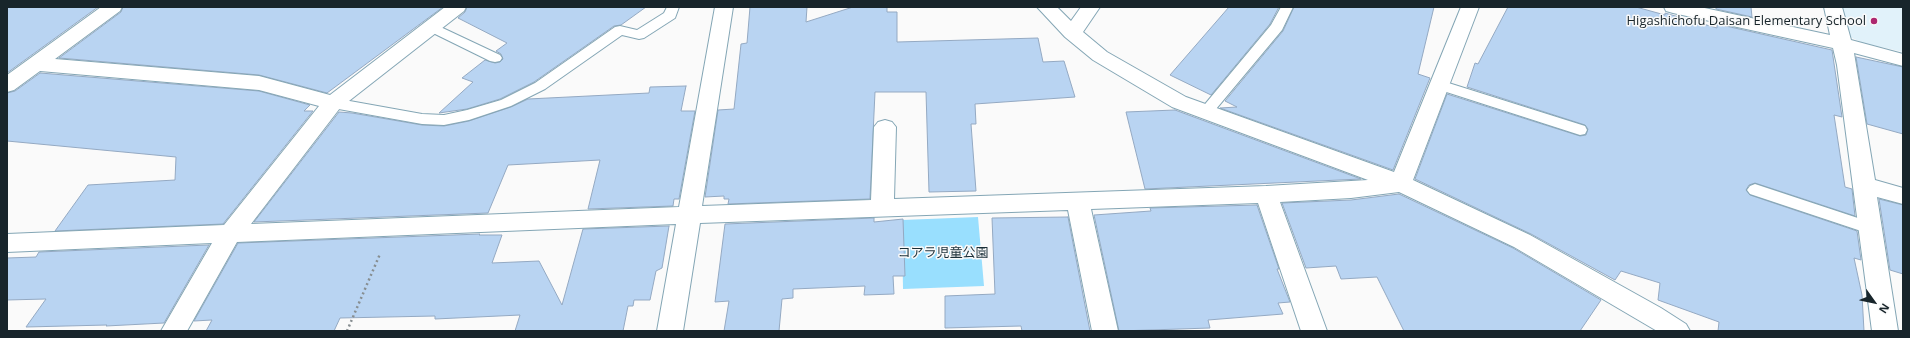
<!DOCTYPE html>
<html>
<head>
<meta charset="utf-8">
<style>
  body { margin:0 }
  #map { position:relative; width:1910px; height:338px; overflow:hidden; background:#fafafa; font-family:"Open Sans",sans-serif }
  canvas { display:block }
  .frame { position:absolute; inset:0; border:8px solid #18252b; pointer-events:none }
  .north { position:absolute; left:1854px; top:282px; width:40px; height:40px; -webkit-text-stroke:3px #fafafa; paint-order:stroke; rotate:123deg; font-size:11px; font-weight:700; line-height:16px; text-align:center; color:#18252b }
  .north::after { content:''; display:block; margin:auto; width:14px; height:18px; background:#18252b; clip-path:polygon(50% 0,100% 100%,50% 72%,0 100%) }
</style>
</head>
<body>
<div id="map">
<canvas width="1910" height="338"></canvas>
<div class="frame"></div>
<div class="north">N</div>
</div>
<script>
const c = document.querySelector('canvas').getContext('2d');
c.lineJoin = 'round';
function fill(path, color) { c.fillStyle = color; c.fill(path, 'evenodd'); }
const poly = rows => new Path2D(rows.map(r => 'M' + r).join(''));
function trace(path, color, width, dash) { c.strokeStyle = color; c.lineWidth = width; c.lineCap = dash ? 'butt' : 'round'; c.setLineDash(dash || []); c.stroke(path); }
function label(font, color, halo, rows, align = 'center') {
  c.font = font + ' "Open Sans","Noto Sans JP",sans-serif'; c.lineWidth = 3; c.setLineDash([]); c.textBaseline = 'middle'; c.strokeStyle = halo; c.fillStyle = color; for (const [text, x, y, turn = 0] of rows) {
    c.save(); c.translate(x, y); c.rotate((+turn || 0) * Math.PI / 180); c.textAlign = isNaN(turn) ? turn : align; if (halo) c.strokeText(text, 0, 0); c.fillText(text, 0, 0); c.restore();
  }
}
fill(poly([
  [1841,7,1903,7,1903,52,1863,43,1848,36]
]), '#e1f2fa');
fill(poly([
  [978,217,984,286,903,289,902,220]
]), '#99dffe');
const building = poly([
  [7,7,98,7,7,73,7,7],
  [123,7,443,7,327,93,259,75,59,58,121,12,123,7],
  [467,7,646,7,621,25,614,26,534,82,500,99,467,109,439,113,473,82,462,78,485,60,495,63,500,62,503,59,501,54,496,51,507,43,458,18,465,12,467,7],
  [750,7,807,7,806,22,853,7,887,7,887,12,897,12,897,42,1038,38,1043,62,1064,61,1075,97,975,104,976,124,971,124,976,191,929,192,926,92,875,92,870,199,728,204,729,199,724,199,724,196,705,197,718,110,734,109,741,44,747,43,750,7],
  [1229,7,1279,7,1270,24,1211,95,1170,75,1229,7],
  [1294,7,1434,7,1418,74,1430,78,1393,170,1220,108,1237,107,1225,101,1283,31,1294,7],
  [1508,7,1636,7,1665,15,1665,13,1717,28,1717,24,1832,50,1842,117,1834,115,1845,187,1852,189,1855,216,1755,183,1749,185,1746,190,1750,195,1857,231,1861,260,1854,258,1862,295,1864,331,1718,331,1719,322,1658,300,1660,283,1621,271,1615,280,1531,234,1415,179,1447,94,1580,136,1586,135,1588,129,1585,125,1467,87,1475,63,1478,64,1508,7],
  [1716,7,1751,7,1752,17,1716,9,1716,7],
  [1856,57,1903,67,1903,134,1867,124,1856,57],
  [40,73,259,91,310,105,304,111,313,111,223,224,55,231,88,185,175,180,176,157,7,141,7,93,15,91,40,73],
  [686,86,681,111,695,111,679,199,674,199,673,206,588,209,600,160,508,165,488,213,254,222,339,112,352,113,422,125,444,126,469,121,511,107,528,99,649,93,650,87,686,86],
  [1175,110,1361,179,1145,189,1126,112,1175,110],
  [1399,194,1513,248,1601,300,1580,331,1404,331,1377,277,1341,279,1336,266,1306,268,1282,203,1351,200,1399,194],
  [1879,199,1903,205,1903,274,1890,270,1879,199],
  [1257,205,1279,269,1277,269,1290,302,1278,303,1283,314,1208,320,1210,328,1119,331,1094,215,1151,211,1150,208,1257,205],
  [1068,217,1090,331,1022,331,1021,326,945,328,945,296,995,294,992,218,1068,217],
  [874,218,874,222,903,219,905,276,893,276,894,294,864,295,865,286,793,289,793,298,782,299,779,331,724,331,729,301,715,302,725,224,874,218],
  [669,226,662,268,656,271,650,300,634,300,633,306,628,306,623,331,515,331,520,315,435,319,435,316,340,318,334,331,206,331,212,320,194,321,238,243,480,234,479,235,502,235,492,263,539,261,562,305,583,229,669,226],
  [209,245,164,323,106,326,107,325,26,327,46,299,7,300,7,258,36,257,39,252,209,245]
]);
fill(building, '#b9d4f2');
trace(building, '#94a9c2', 1);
const lane = poly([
  [667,7,679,7,675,18,644,38,639,39,622,35,545,89,511,106,469,120,444,125,422,124,333,108,328,106,326,103,328,100,333,98,422,114,444,115,467,110,501,100,535,83,615,27,620,26,637,30,664,13,667,7],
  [1281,7,1293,7,1282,30,1211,115,1206,117,1201,115,1199,112,1201,109,1271,25,1281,7],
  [432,23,500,55,502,58,500,61,495,62,490,61,427,30,425,27,427,24,432,23],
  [1439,80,1585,126,1587,130,1585,134,1580,135,1434,88,1432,85,1434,82,1439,80],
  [1755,184,1876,224,1878,228,1876,232,1870,234,1750,194,1747,190,1750,186,1755,184]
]);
const street = poly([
  [101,7,122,7,120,11,55,59,259,76,330,95,445,7,466,7,464,11,340,108,251,224,679,207,715,7,733,7,702,206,871,200,874,127,878,122,885,120,892,122,896,127,894,199,1266,186,1368,180,1172,107,1093,60,1065,37,1037,7,1057,7,1071,21,1081,7,1100,7,1083,32,1107,52,1186,97,1394,172,1461,7,1479,7,1413,180,1530,235,1661,308,1686,324,1690,331,1657,331,1514,247,1399,192,1351,198,1280,202,1327,331,1301,331,1258,203,1091,209,1118,331,1092,331,1068,210,700,223,683,331,657,331,676,224,237,242,187,331,161,331,212,243,7,252,7,234,224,225,319,106,259,90,40,71,14,90,7,92,7,75,101,7],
  [1664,7,1700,7,1830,35,1824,7,1842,7,1851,40,1903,54,1903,66,1854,53,1875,180,1903,188,1903,204,1877,197,1898,331,1872,331,1837,65,1833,48,1673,13,1666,11,1664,7]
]);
trace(lane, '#84a6b5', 2);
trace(street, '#84a6b5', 2);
trace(poly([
  [347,331,380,254]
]), '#878e91', 2.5, [2, 3]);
fill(lane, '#fff');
fill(street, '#fff');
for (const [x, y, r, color] of [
  [1874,21,4,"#ad276f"]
]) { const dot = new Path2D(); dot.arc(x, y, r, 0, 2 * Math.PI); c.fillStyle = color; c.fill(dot); trace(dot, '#fafafa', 1.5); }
label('13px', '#18252b', '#fafafa', [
  ["Higashichofu Daisan Elementary School",1866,21]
], 'right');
label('13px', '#1a2f38', '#fafafa', [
  ["コアラ児童公園",943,253]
]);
</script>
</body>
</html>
